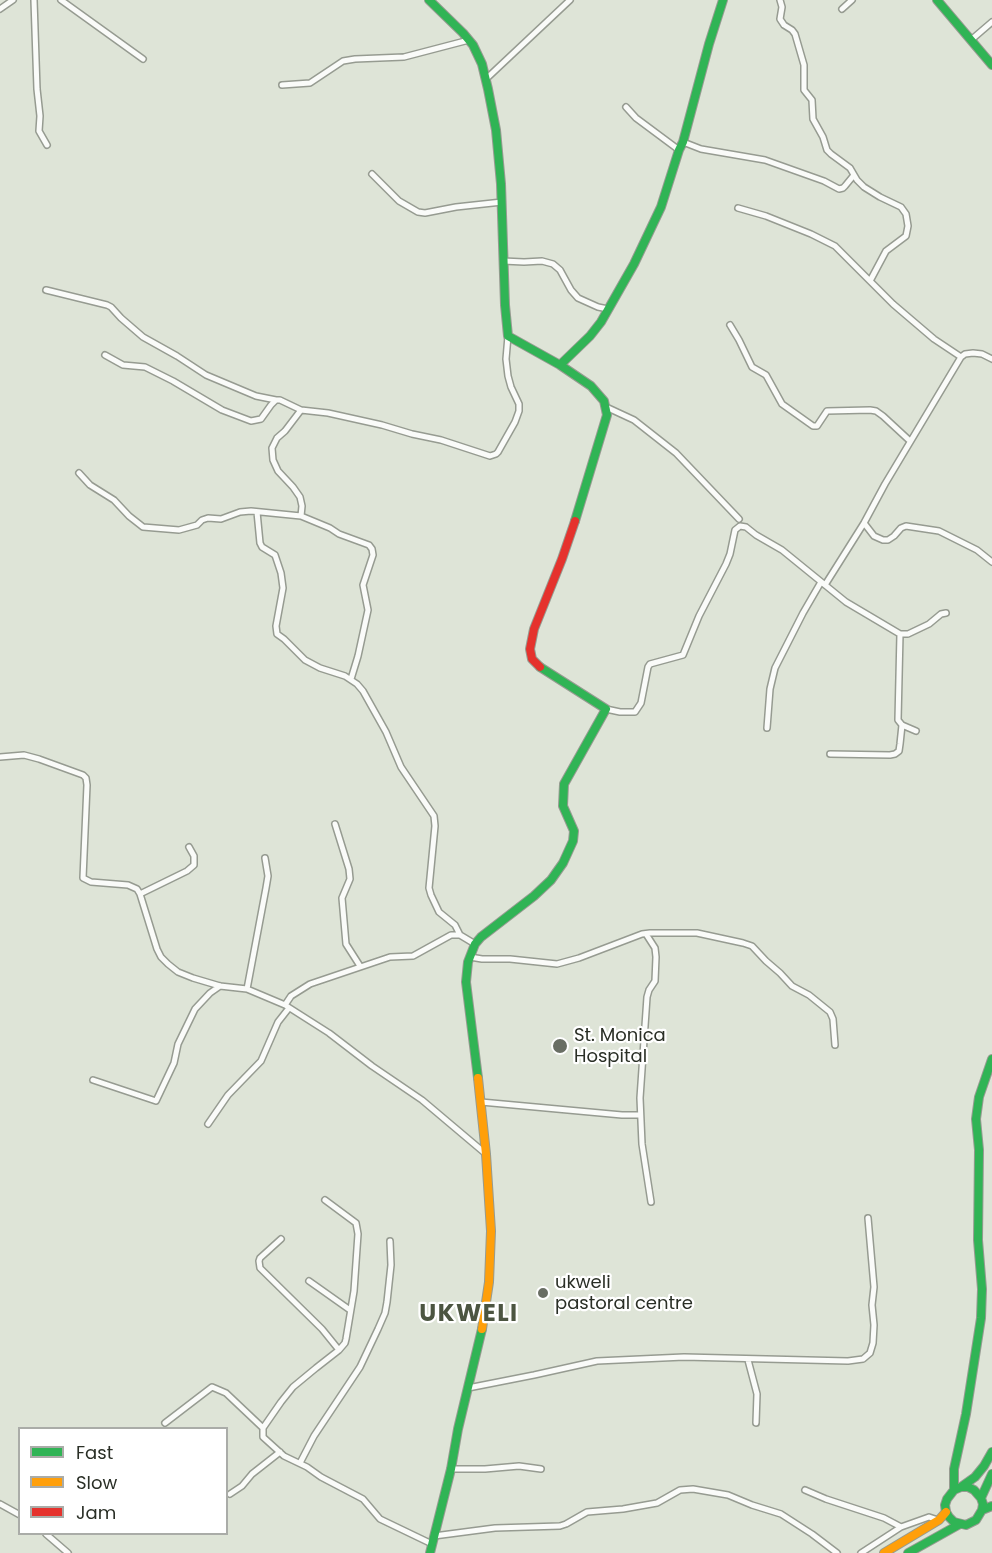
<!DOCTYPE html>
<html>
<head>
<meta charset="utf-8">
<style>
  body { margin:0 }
  #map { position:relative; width:992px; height:1553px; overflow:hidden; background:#dee4d7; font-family:Poppins,sans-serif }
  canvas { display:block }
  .legend { position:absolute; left:18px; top:1427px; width:210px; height:108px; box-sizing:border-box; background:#fff; border:2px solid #aaaca8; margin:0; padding:8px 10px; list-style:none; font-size:18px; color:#2a2f26 }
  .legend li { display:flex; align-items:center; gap:12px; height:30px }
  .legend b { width:30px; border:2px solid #aaaca8 }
</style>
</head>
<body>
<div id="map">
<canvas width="992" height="1553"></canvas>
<ul class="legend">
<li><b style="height:8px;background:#30b455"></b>Fast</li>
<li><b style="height:8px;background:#ff9f0a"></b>Slow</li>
<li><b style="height:8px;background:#e5322d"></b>Jam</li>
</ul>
</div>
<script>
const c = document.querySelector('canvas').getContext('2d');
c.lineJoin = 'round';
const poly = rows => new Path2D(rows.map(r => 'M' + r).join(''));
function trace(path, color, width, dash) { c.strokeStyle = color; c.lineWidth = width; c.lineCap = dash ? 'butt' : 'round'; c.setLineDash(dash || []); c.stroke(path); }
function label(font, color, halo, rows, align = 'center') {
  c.font = font + ' Poppins,sans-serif'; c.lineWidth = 4.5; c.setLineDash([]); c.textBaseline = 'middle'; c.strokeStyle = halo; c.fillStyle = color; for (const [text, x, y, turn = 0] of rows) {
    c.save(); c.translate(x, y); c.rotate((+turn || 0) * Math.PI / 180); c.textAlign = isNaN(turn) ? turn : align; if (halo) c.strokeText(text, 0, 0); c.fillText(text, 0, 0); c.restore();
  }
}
const street = poly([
  [34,0,37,89,40,116,39,131,47,145],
  [61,0,143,59],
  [780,0,782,7,780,19,784,25,792,30,795,34,804,65,804,90,812,100,813,119,823,137,827,150,831,154,850,168,857,180,864,187,880,197,901,207,906,214,908,226,906,236,886,251,870,281],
  [0,9,13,0],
  [842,9,852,0],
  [971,40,992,22],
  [486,79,570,0],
  [282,85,310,83,343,61,355,59,404,57,469,40],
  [626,107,636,118,679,150],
  [683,142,701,149,765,160,824,181,839,189,843,188,845,186,854,175],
  [372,174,399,201,418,212,425,213,456,207,502,202],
  [738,208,766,216,811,234,835,246,893,304,934,339,961,357],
  [503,261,524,262,542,261,553,264,560,270,571,290,578,298,598,307,608,309],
  [46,290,107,305,111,307,121,318,143,337,177,356,206,375,256,396,276,400],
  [730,325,739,340,752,367,766,375,782,404,813,426,817,426,827,411,870,410,876,411,883,416,910,441],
  [105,355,123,365,145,367,173,381,222,410,251,421,261,419,271,405,276,400,280,400,301,410,328,413,382,425,412,434,441,440,490,456,496,454,498,452,515,422,519,411,519,404,511,387,508,376,506,359,508,336],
  [606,407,634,420,676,453,739,519],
  [79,473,90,485,114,500,129,516,143,527,179,530,197,525,202,520,208,518,221,519,240,512,251,511,301,516,330,528,339,534,369,545,372,549,373,555,363,585,368,610,358,656,351,679],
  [257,512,260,543,262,547,275,555,281,573,283,588,276,626,277,634,284,639,305,660,320,668,345,676,357,684,363,691,386,732,401,767,434,816,435,826,429,888,431,895,439,912,455,925,460,935],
  [301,516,302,506,300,497,293,487,278,471,273,460,272,448,277,438,285,431,301,410],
  [864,523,874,536,883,540,888,540,894,536,901,528,906,526,939,531,977,550,992,562],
  [825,585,864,523,885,484,961,357,965,354,973,353,982,354,992,359],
  [900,634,898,720,902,725,916,731],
  [606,709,620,712,635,712,641,703,648,667,650,664,683,655,699,616,726,564,730,554,735,530,740,526,746,527,756,535,782,550,846,602,900,634,908,634,929,624,941,614,946,613],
  [767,728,770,689,775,668,803,613,821,582],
  [830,754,890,755,895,754,899,751,900,744,902,725],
  [0,757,24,755,39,759,83,775,86,778,87,785,83,878,91,882,128,885,137,889,140,894,157,949,161,957,168,964,178,972,193,978,220,986,247,989,285,1005,329,1033,372,1066,422,1100,486,1154],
  [335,824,349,869,350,879,342,898,346,944,360,966],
  [140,894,187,871,194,865,194,856,189,847],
  [646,934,655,948,656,957,655,981,649,990,647,997,640,1098,642,1144,651,1202],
  [470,957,482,959,510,959,557,964,579,958,642,934,650,933,697,933,743,943,752,946,766,961,780,973,792,986,809,995,830,1012,833,1019,835,1045],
  [247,989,266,888,268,876,265,858],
  [285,1005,291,996,310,984,390,957,413,956,451,935,460,935,475,944],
  [93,1080,156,1101,174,1063,178,1044,195,1009,210,993,220,986],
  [481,1102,622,1115,640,1115],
  [208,1124,228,1095,261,1061,278,1022,289,1008],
  [325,1200,356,1223,358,1234,354,1291,346,1339,345,1343,339,1350],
  [281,1239,260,1258,259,1261,260,1268,322,1329,339,1350,316,1368,293,1387,281,1402,263,1428,263,1437,284,1456,307,1467,321,1477,363,1499,380,1519,432,1544],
  [309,1281,350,1310],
  [748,1360,757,1394,756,1423],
  [468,1388,534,1375,597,1361,684,1357,848,1361,863,1359,870,1353,873,1343,874,1325,872,1305,874,1287,868,1218],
  [165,1423,212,1387,226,1393,263,1428],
  [300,1463,314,1436,360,1367,378,1329,385,1313,387,1302,391,1265,390,1241],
  [451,1469,485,1469,519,1466,541,1469],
  [805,1490,826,1499,884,1518,901,1527],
  [230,1494,242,1486,252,1474,280,1452],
  [0,1504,20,1515],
  [46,1534,68,1553],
  [434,1536,495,1528,560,1526,566,1524,587,1512,623,1509,657,1503,680,1490,693,1489,728,1495,752,1505,781,1514,812,1534,837,1553],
  [861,1553,901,1527,929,1517,938,1520]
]);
const fast = poly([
  [429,0,463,33,473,45,482,64,488,89,496,130,501,184,505,305,508,336,560,365,591,386,604,401,607,415,575,521],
  [937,0,992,65],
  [560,365,590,336,601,322,634,264,661,207,679,150,683,142,709,44,723,0],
  [478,1078,466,982,468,962,475,944,481,937,534,896,551,880,563,863,573,841,574,831,563,806,564,784,606,709,540,667],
  [961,1487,968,1487,974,1490,981,1498,983,1504,982,1510,976,1520,966,1525,954,1522,949,1517,946,1512,945,1505,947,1499,954,1490,961,1487,975,1477,984,1466,992,1452],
  [954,1490,954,1469,966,1414,981,1318,982,1289,978,1240,979,1150,976,1119,979,1097,992,1059],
  [981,1498,992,1474],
  [982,1510,992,1506],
  [430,1553,451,1469,458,1429,482,1329],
  [908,1553,960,1524]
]);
const slow = poly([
  [478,1078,486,1154,491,1231,489,1282,482,1329],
  [884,1553,939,1520,946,1512]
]);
const jam = poly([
  [540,667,532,659,530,649,534,629,562,559,575,521]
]);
trace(street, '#969b91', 8);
trace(fast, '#969b91', 10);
trace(slow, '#969b91', 10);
trace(jam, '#969b91', 10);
trace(street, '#fafbf9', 5);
trace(fast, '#30b455', 8);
trace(slow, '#ff9f0a', 8);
trace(jam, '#e5322d', 8);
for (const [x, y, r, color] of [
  [560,1046,8,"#696e64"],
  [543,1293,6,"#696e64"]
]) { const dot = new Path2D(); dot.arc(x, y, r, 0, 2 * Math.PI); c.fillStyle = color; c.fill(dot); trace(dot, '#fff', 2); }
label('18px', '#2a2f26', '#fff', [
  ["St. Monica",574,1036],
  ["Hospital",574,1057],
  ["ukweli",555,1283],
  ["pastoral centre",555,1304]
], 'left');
c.letterSpacing = '1.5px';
label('bold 24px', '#4c5541', '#fff', [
  ["UKWELI",469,1315]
]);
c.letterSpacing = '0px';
</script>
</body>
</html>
